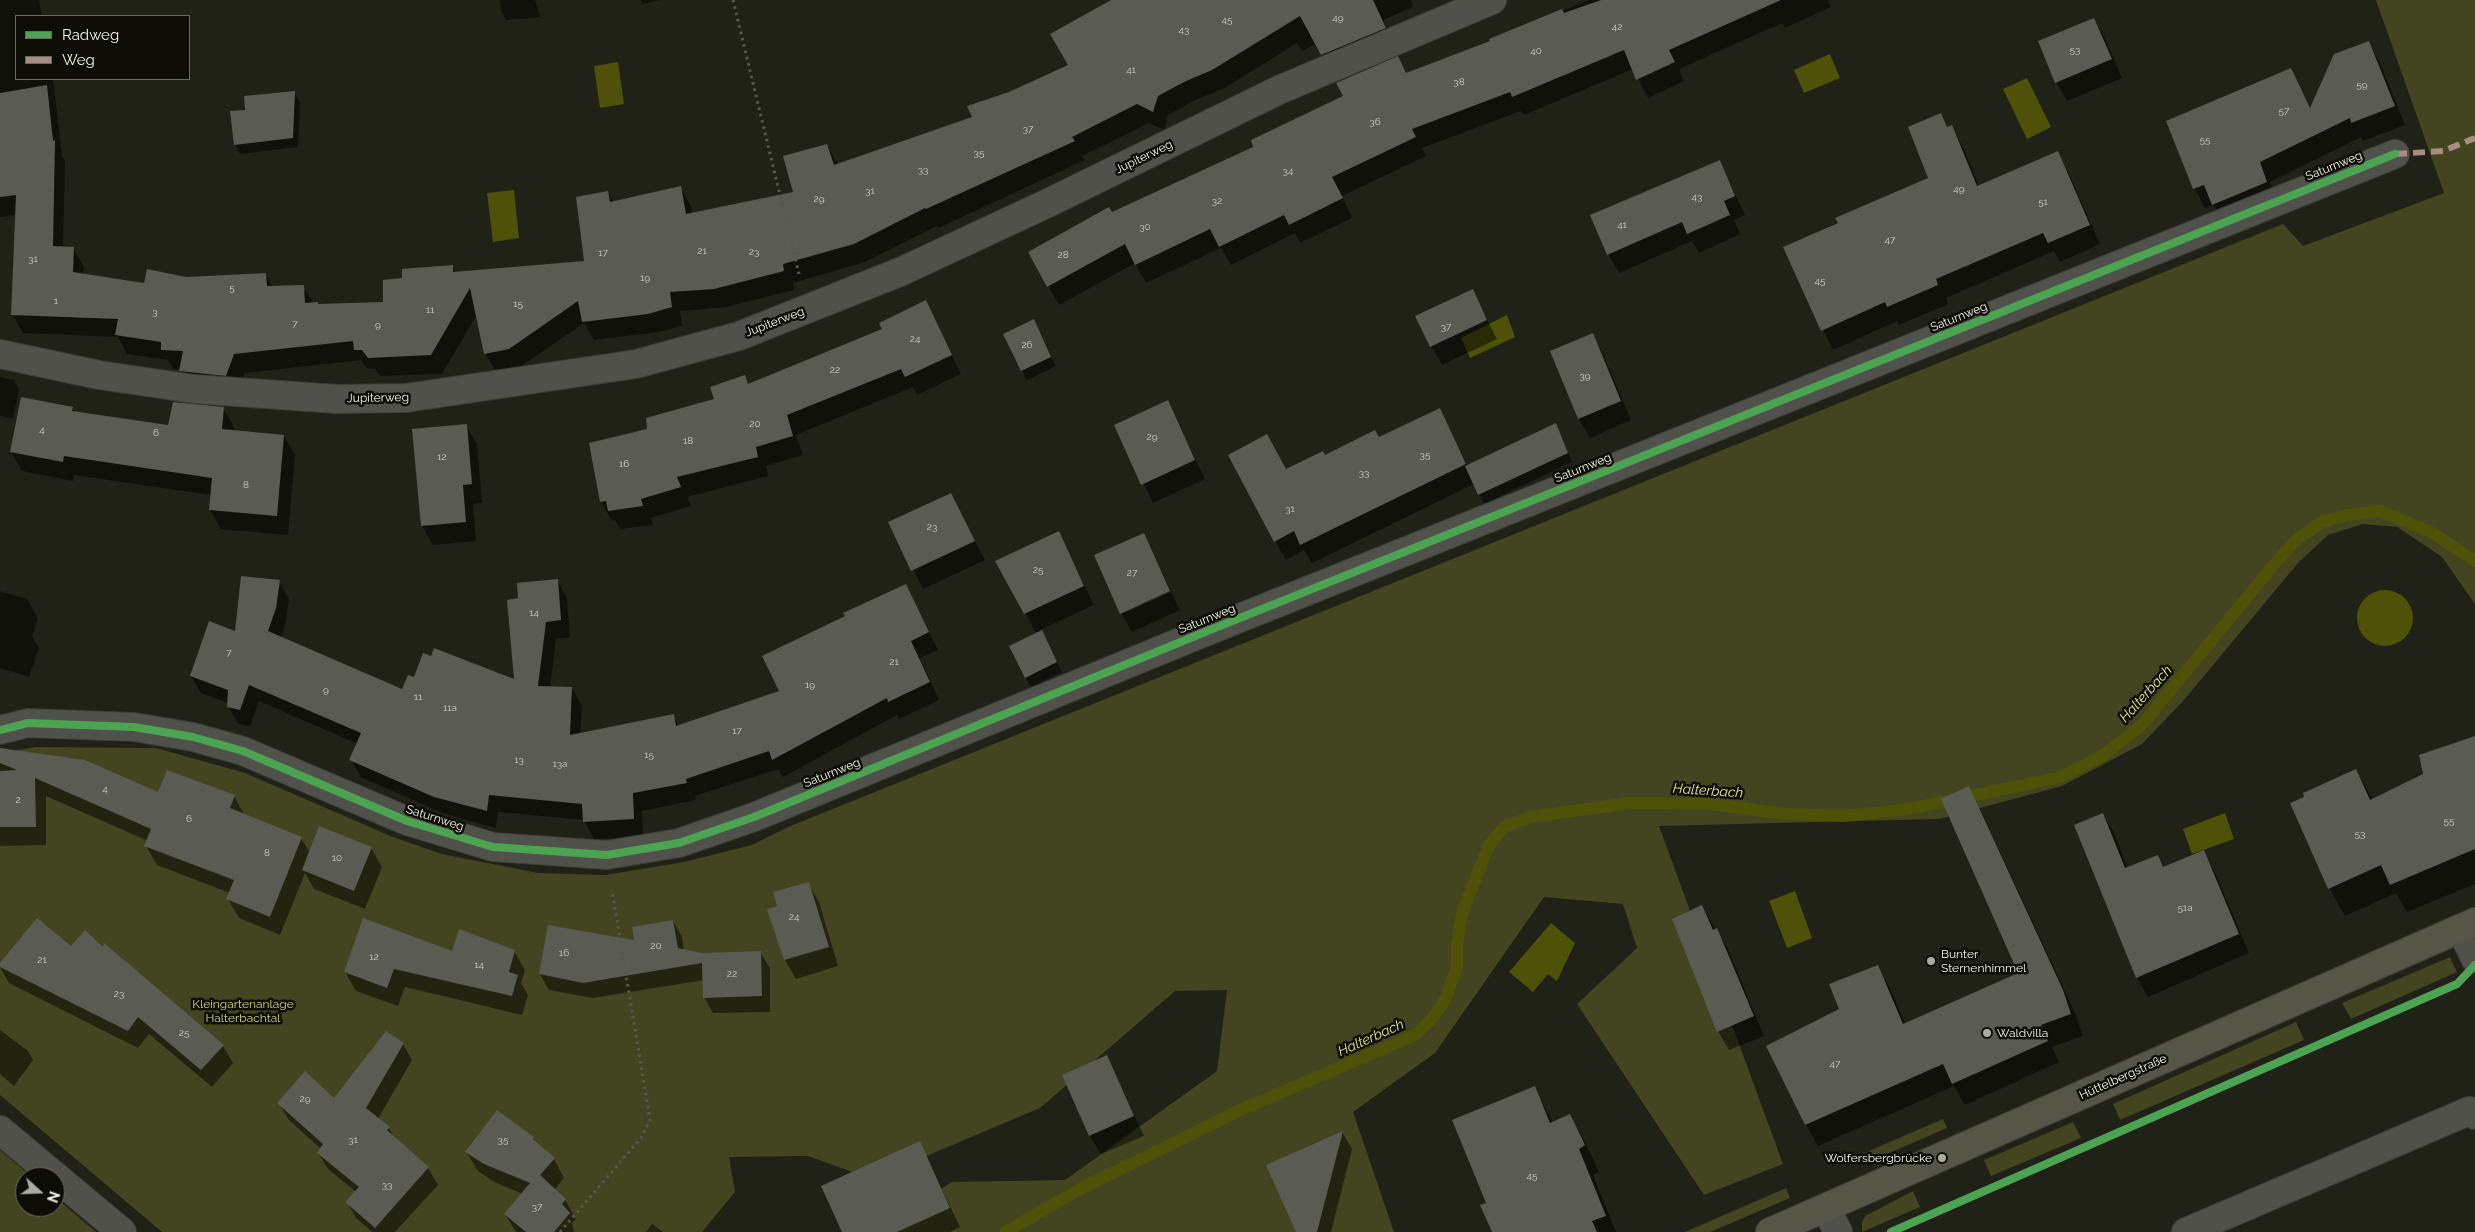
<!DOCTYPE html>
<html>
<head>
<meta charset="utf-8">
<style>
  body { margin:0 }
  #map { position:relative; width:2475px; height:1232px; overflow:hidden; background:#202117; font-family:Raleway,sans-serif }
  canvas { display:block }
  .legend { position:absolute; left:15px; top:15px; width:175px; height:65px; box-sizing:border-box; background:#0d0d06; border:1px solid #6a6a62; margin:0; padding:6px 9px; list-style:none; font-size:15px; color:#f5f6eb }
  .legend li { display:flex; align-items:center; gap:10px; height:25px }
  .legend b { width:25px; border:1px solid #6a6a62 }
  .north { position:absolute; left:15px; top:1167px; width:50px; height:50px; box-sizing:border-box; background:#0d0d06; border:1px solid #6a6a62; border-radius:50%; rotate:110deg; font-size:14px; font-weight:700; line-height:20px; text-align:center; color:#f5f6eb }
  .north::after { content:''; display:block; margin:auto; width:18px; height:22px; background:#aaaba1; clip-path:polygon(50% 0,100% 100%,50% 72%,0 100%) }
</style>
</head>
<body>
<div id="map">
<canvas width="2475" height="1232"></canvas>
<ul class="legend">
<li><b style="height:6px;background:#4ca352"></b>Radweg</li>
<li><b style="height:6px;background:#a88b81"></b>Weg</li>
</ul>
<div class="north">N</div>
</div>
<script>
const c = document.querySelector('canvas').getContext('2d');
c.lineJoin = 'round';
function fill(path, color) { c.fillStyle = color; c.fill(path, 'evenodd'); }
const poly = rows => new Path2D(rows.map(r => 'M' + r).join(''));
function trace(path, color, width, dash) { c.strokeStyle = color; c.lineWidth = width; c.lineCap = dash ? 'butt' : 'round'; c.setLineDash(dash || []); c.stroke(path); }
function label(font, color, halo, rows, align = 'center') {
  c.font = font + ' Raleway,sans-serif'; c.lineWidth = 5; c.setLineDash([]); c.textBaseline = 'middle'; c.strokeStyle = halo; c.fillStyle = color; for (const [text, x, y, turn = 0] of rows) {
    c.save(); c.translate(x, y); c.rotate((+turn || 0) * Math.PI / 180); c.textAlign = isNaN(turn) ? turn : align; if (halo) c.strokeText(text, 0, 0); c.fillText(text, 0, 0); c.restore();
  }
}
fill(poly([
  [2376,0,2475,0,2475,604,2442,557,2397,527,2363,524,2328,535,2298,563,2184,700,2142,744,2062,786,1939,819,1659,826,1783,1164,1704,1195,1577,1004,1637,948,1623,904,1544,897,1435,1053,1353,1112,1394,1232,869,1232,952,1182,1065,1180,1217,1071,1227,990,1175,991,1040,1108,872,1179,808,1156,729,1157,735,1192,702,1232,162,1232,0,1095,0,753,36,747,156,748,245,773,393,837,442,854,538,873,605,875,684,862,752,845,788,827,2283,224,2303,246,2444,193],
  [2450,957,2457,972,2351,1019,2342,1003],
  [2296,1022,2304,1040,2120,1120,2113,1104],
  [1943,1119,1947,1128,1866,1163,1862,1154],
  [2073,1122,2081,1138,1991,1176,1984,1160],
  [0,1150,32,1177,25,1177,25,1207,55,1207,55,1197,96,1232,0,1232],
  [1786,1188,1790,1198,1710,1232,1685,1232],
  [1913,1191,1920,1207,1862,1232,1862,1222,1865,1216]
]), '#42451f');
fill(poly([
  [1830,54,1840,78,1804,93,1794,70],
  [618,62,624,104,600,108,594,66],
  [2027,78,2051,127,2027,139,2003,89],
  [514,190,519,238,493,242,487,193],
  [1507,315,1515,337,1470,358,1461,338],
  '2357 618a28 28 0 1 1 56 0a28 28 0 1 1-56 0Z',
  [2225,813,2234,839,2192,854,2183,829],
  [1795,891,1812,938,1787,948,1769,901],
  [1551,923,1575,943,1557,981,1548,974,1533,992,1509,972]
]), '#4e5209');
fill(poly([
  [0,0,39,0,42,16,16,16,16,79,53,79,62,156,65,161,63,247,73,248,84,267,83,275,145,284,186,278,266,274,273,287,303,287,313,303,318,305,384,303,403,280,452,267,456,273,585,262,607,192,613,202,680,187,691,206,692,214,794,193,827,145,838,165,974,117,1009,93,1070,65,1147,0,1411,0,1413,7,1383,20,1395,47,1333,74,1316,44,1302,51,1297,43,1223,89,1195,100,1168,115,1164,130,1149,123,1082,156,1085,160,938,228,937,226,865,262,793,283,794,290,726,307,680,311,682,326,659,332,594,340,584,323,520,367,496,372,485,353,477,314,442,374,380,376,375,369,366,368,361,360,245,373,237,394,191,390,181,369,173,369,168,360,127,354,118,337,23,333,12,315,16,215,0,217],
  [500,0,535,0,540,17,506,20,501,11],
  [641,0,660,0,643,4],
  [1589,0,1830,0,1828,1,1831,7,1785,28,1782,23,1679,69,1684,81,1648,98,1633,69,1524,115,1521,111,1422,148,1426,156,1342,196,1352,218,1300,243,1295,233,1231,265,1221,248,1146,283,1135,263,1059,305,1048,286,1112,214,1255,147,1345,97,1398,58,1407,74,1491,42,1491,40],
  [2094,19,2105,38,2122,78,2067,101,2056,82],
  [2369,42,2379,61,2405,125,2363,141,2361,137,2270,182,2277,201,2224,223,2213,205,2205,208,2195,189,2167,122,2290,70,2311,109],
  [295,93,300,102,298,147,240,154,235,145,231,112,246,111],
  [1940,114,1948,128,1951,127,1962,145,1979,186,2057,153,2068,172,2100,244,2060,262,2054,251,1946,298,1948,304,1899,325,1897,321,1833,350,1784,248,1929,179],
  [1719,162,1745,215,1734,220,1740,234,1699,253,1692,241,1619,273,1608,254,1592,215],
  [1472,290,1497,339,1442,365,1431,346],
  [925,302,961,374,917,395,913,387,796,435,803,455,766,466,768,476,687,497,691,506,651,518,653,525,620,529,615,520,612,521,601,502,590,444,648,430,716,399,744,377,749,385,884,330],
  [1034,321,1056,366,1027,380,1022,371],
  [1593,335,1603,354,1631,420,1590,438,1579,419],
  [0,377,14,380,19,389,13,419,0,416],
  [1167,402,1205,479,1153,503,1115,426],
  [72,408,75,413,169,426,223,408,234,427,234,432,284,436,295,455,288,535,221,529,210,510,211,495,74,475,73,481,22,471,11,452],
  [1439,410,1468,466,1560,434,1572,462,1484,504,1474,484,1312,563,1304,550,1286,560,1275,541,1286,470,1379,439],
  [466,425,477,444,482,503,473,504,476,541,433,545,422,526],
  [950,494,985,560,923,589,890,523],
  [1058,533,1094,605,1040,630,1062,672,1031,687,1026,678,1037,634,1025,613],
  [1143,534,1170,589,1121,612],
  [557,580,567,598,570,637,556,639,550,688,572,688,582,706,580,734,673,716,679,726,781,692,846,616,905,585,938,650,920,658,939,700,899,719,897,715,783,777,778,769,695,796,696,800,642,811,643,837,594,839,584,820,498,812,496,828,445,814,361,777,351,759,358,744,259,701,250,726,238,724,228,706,228,703,201,693,191,676,236,632,279,581,289,599,285,626,281,638,403,691,415,679,515,681,520,599],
  [0,591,27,599,38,618,32,636,39,648,29,677,0,668],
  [1171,592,1180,610,1132,632,1122,614],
  [2475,737,2475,884,2407,912,2396,893,2345,916,2329,888,2356,770,2373,800,2425,775],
  [0,749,159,794,234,796,245,816,301,838,310,853,371,848,382,867,365,909,314,889,305,873,280,935,239,918,228,899,230,893,157,865,146,846,148,841,46,796,46,845,0,846],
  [1968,788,1980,809,2075,1013,2083,1036,2052,1047,2059,1062,1965,1105,1954,1086,1818,1146,1806,1125,1841,1010,1877,967,1890,988,1906,1025,2019,974],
  [2103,814,2114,833,2128,869,2157,856,2164,868,2203,852,2214,870,2249,953,2148,997,2137,978,2075,826],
  [808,883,819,902,838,966,796,979,785,960,769,910,779,907],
  [1702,907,1728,949,1764,1036,1729,1050,1718,1031],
  [673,921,682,937,684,951,702,954,760,952,770,968,770,1012,713,1013,704,997,704,980,593,998,549,990,540,974,635,942],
  [105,946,223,1046,233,1063,212,1087,149,1034,138,1048,9,983,0,967,0,965,71,948,104,949],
  [514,951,525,970,521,983,528,995,522,1015,405,987,398,1006,356,991,345,972,453,953],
  [0,1030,28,1051,33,1060,14,1086,0,1074],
  [403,1044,412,1060,378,1119,389,1128,395,1139,428,1168,438,1185,395,1232,372,1232,356,1218,347,1202,356,1192,328,1169,318,1153,321,1149,288,1119,279,1103,334,1099],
  [1106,1057,1144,1136,1101,1154,1090,1136,1064,1076],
  [1535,1088,1553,1123,1570,1116,1585,1142,1599,1172,1593,1175,1616,1232,1493,1232,1488,1204],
  [1342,1132,1352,1149,1331,1232,1298,1232],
  [533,1138,554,1159,564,1178,554,1190,565,1200,576,1219,572,1223,574,1232,516,1232,505,1214,523,1194,496,1183,478,1171,467,1153],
  [919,1142,960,1227,950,1232,844,1232],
  [652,1224,663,1232,646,1232]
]), '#0007');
trace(poly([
  [1005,1232,1084,1187,1236,1112,1415,1035,1432,1019,1444,1002,1457,968,1457,943,1462,913,1489,845,1504,827,1530,817,1631,803,1711,804,1786,814,1842,816,1904,810,2061,777,2102,756,2141,726,2277,561,2296,540,2322,522,2348,515,2380,511,2431,532,2475,561]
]), '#4e5209', 12);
fill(poly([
  [1111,0,1373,0,1386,28,1321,55,1300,16,1212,70,1184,82,1158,96,1153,112,1137,104,1072,137,1075,141,926,209,925,208,854,244,783,264,784,271,714,289,670,292,672,307,648,314,582,322,578,301,509,349,484,354,470,288,431,355,368,358,362,350,354,350,353,341,234,354,226,376,179,371,183,351,161,350,161,342,115,335,118,319,11,315,16,195,0,197,0,93,47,85,53,141,55,140,53,246,74,247,73,272,144,283,147,269,186,277,266,273,267,286,304,285,305,303,318,302,318,304,383,302,383,280,402,278,402,269,453,265,453,272,584,261,576,197,608,191,610,202,681,186,686,214,793,192,783,156,827,144,834,165,972,117,967,106,1009,92,1068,65,1050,34],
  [1601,0,1781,0,1669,50,1675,62,1636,80,1624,50,1512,97,1510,92,1412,129,1416,137,1332,177,1343,198,1289,225,1284,215,1219,247,1210,229,1135,265,1125,244,1047,287,1028,252,1109,207,1112,212,1253,147,1251,140,1343,96,1336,83,1398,56,1406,73,1490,41,1489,39,1562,9,1564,13],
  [2094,18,2112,59,2055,83,2038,41],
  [2369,41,2395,106,2351,123,2350,118,2260,162,2267,182,2212,205,2204,185,2193,189,2166,121,2291,68,2310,108,2334,54],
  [295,91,293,138,234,145,230,111,245,110,244,96],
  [1941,113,1947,127,1952,125,1977,186,2058,151,2090,225,2048,243,2043,233,1936,279,1938,285,1887,307,1885,302,1821,331,1783,247,1838,223,1835,218,1928,178,1908,127],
  [1720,160,1735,196,1724,201,1730,215,1687,234,1682,222,1607,255,1590,215],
  [1473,289,1487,320,1430,347,1415,316],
  [926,300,952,355,905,377,901,369,787,415,793,436,756,447,758,457,677,477,681,487,641,499,643,506,608,511,606,501,600,502,589,443,647,429,646,418,714,399,710,387,745,375,748,384,882,329,879,323],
  [1034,319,1051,357,1021,371,1003,334],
  [1593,333,1621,401,1578,419,1550,351],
  [21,397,73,407,72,411,168,425,173,402,224,407,222,429,284,435,277,516,209,510,212,478,64,456,63,462,10,452],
  [1168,400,1195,460,1141,485,1114,425],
  [1440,408,1466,464,1300,545,1294,531,1274,542,1228,455,1267,434,1286,469,1323,451,1325,455,1375,430,1379,437],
  [1556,423,1568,453,1478,495,1465,466],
  [467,424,472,484,463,485,466,522,421,526,412,429],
  [951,493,975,541,911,571,888,522],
  [1059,531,1084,586,1024,614,995,561],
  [1144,533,1170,591,1120,614,1094,555],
  [241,576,280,580,276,608,268,631,402,689,408,675,414,677,423,653,431,656,434,648,514,679,507,600,518,598,517,583,558,579,561,620,546,622,538,686,572,687,570,735,674,714,676,726,779,691,762,656,845,616,843,613,906,584,929,632,911,641,930,682,888,702,887,698,772,760,769,751,686,779,687,783,633,793,634,819,583,822,582,804,489,795,487,811,434,797,349,760,361,733,249,685,240,710,227,707,228,690,190,676,209,621,235,631],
  [1042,630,1057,662,1025,678,1009,646],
  [2475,736,2475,849,2390,885,2381,865,2328,889,2290,803,2304,797,2303,793,2356,769,2370,800,2423,774,2419,755],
  [0,748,85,760,158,792,167,770,235,795,230,808,302,837,270,917,226,899,234,880,144,846,151,829,35,778,36,827,0,827,0,771,17,770,0,763],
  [1969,786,2063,990,2071,1014,2041,1025,2048,1041,1952,1084,1943,1064,1805,1125,1766,1046,1839,1009,1829,984,1878,965,1903,1024,2018,973,1941,799],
  [2103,813,2125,868,2158,855,2163,867,2204,850,2239,934,2136,978,2074,825],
  [319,826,372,847,354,891,302,870],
  [809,882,829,947,784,960,767,909,777,906,773,892],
  [1702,905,1713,930,1717,928,1754,1016,1717,1032,1672,919],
  [37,918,71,946,85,930,103,947,104,943,224,1045,201,1070,138,1017,128,1031,0,967,0,963],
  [363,918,452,951,459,929,515,950,509,972,518,975,512,996,394,969,387,988,344,972],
  [673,920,678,948,702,953,761,951,762,996,703,998,702,963,583,983,539,974,548,925,634,940,632,927],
  [386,1031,404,1043,366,1108,390,1127,387,1130,429,1167,375,1228,345,1202,359,1187,317,1153,323,1144,277,1103,305,1071,334,1098],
  [1107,1055,1134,1116,1089,1136,1062,1075],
  [1535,1086,1550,1123,1570,1114,1585,1145,1579,1149,1606,1216,1592,1221,1597,1232,1492,1232,1480,1205,1486,1203,1452,1120],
  [497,1110,534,1137,533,1139,555,1158,540,1175,566,1199,562,1204,570,1213,554,1232,526,1232,504,1214,530,1183,484,1164,465,1152],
  [1343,1131,1317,1232,1296,1232,1266,1165],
  [920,1141,950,1208,897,1232,842,1232,821,1186]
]), '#5a5b52');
const minor = poly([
  [0,354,99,375,194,389,337,399,406,398,636,364,739,336,900,272,1046,204,1279,90,1492,0],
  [0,730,28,723,134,727,193,737,243,751,407,821,493,847,607,855,679,843,754,817,1205,632,2395,154],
  [2461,929,2475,958],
  [0,1130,122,1232],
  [1826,1208,1838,1232],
  [2186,1232,2469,1111,2475,1115]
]);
const major = poly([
  [1770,1232,2475,922]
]);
trace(minor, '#3c3d35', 30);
trace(major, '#3c3d35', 30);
trace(poly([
  [733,0,799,274],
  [560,1232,641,1138,650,1120,612,890]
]), '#575851', 3, [2.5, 4]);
trace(minor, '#50514a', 28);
trace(major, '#555648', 28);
trace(poly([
  [2395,154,2443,151,2475,138]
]), '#a88b81', 6, [12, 6]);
trace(poly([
  [0,730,28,723,134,727,193,737,243,751,407,821,493,847,607,855,679,843,754,817,1205,632,2395,154],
  [1891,1232,2457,984,2475,965]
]), '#4ca352', 8);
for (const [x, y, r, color] of [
  [1931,961,5,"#aaaba1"],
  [1987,1033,5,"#aaaba1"],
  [1942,1158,5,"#aaaba1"]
]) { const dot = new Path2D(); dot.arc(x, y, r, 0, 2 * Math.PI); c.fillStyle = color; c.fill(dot); trace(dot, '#0d0d06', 2); }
label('10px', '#cecfc5', null, [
  ["49",1338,18],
  ["45",1227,20],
  ["42",1617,27],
  ["43",1184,30],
  ["53",2075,50],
  ["40",1536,51],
  ["41",1131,70],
  ["38",1459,82],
  ["59",2362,85],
  ["57",2284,111],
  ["36",1375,122],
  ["37",1028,129],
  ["55",2205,140],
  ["35",979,153],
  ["33",923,170],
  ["34",1288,171],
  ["49",1959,189],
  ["31",870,191],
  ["43",1697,197],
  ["29",819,199],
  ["32",1217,201],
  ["51",2043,202],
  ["41",1622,225],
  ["30",1145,227],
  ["47",1890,240],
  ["21",702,251],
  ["23",754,252],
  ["17",603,253],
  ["28",1063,255],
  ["31",33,259],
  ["19",645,278],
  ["45",1820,281],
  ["5",232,288],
  ["1",56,301],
  ["15",518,304],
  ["11",430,310],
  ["3",155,312],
  ["7",295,324],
  ["9",378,325],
  ["37",1446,327],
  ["24",915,339],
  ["26",1027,345],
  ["22",835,370],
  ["39",1585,376],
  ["20",755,424],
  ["4",42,430],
  ["6",156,433],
  ["29",1152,437],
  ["18",688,441],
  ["35",1425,455],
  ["12",442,457],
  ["16",624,464],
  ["33",1364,473],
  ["8",246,485],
  ["31",1290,509],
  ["23",932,527],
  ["25",1038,570],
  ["27",1132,573],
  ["14",534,613],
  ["7",229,653],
  ["21",894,662],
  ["19",810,685],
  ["9",326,690],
  ["11",418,697],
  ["11a",450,708],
  ["17",737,731],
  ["15",649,755],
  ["13",519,760],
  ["13a",560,764],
  ["4",105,789],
  ["2",18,800],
  ["6",189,819],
  ["55",2449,821],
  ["53",2360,834],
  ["8",267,853],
  ["10",337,858],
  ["51a",2185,908],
  ["24",794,917],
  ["20",656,946],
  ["16",564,953],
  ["12",374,957],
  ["21",42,960],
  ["14",479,965],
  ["22",732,974],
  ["23",119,994],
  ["25",184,1033],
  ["47",1835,1064],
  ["29",305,1099],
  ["31",353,1140],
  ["35",503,1140],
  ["45",1532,1176],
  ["33",387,1185],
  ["37",537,1207]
]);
label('12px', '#f5f6eb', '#0d0d06', [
  ["Jupiterweg",1144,157,-26],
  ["Saturnweg",2334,166,-22],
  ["Saturnweg",1959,317,-22],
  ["Jupiterweg",775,322,-21],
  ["Jupiterweg",378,398,-1],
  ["Saturnweg",1583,468,-22],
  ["Saturnweg",1207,619,-22],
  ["Saturnweg",832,773,-22],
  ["Saturnweg",435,818,18],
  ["Hüttelbergstraße",2123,1077,-24]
]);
label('12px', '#f5f6eb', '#0d0d06', [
  ["Bunter",1941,954],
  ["Sternenhimmel",1941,968],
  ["Waldvilla",1997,1033],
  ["Wolfersbergbrücke",1932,1158,"right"]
], 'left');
label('12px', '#d0d874', '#0d0d06', [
  ["Kleingartenanlage",243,1004],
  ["Halterbachtal",243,1018]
]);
label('italic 14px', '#e3eb87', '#0d0d06', [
  ["Halterbach",2146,694,-48],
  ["Halterbach",1708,791,4],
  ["Halterbach",1371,1038,-24]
]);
</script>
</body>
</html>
